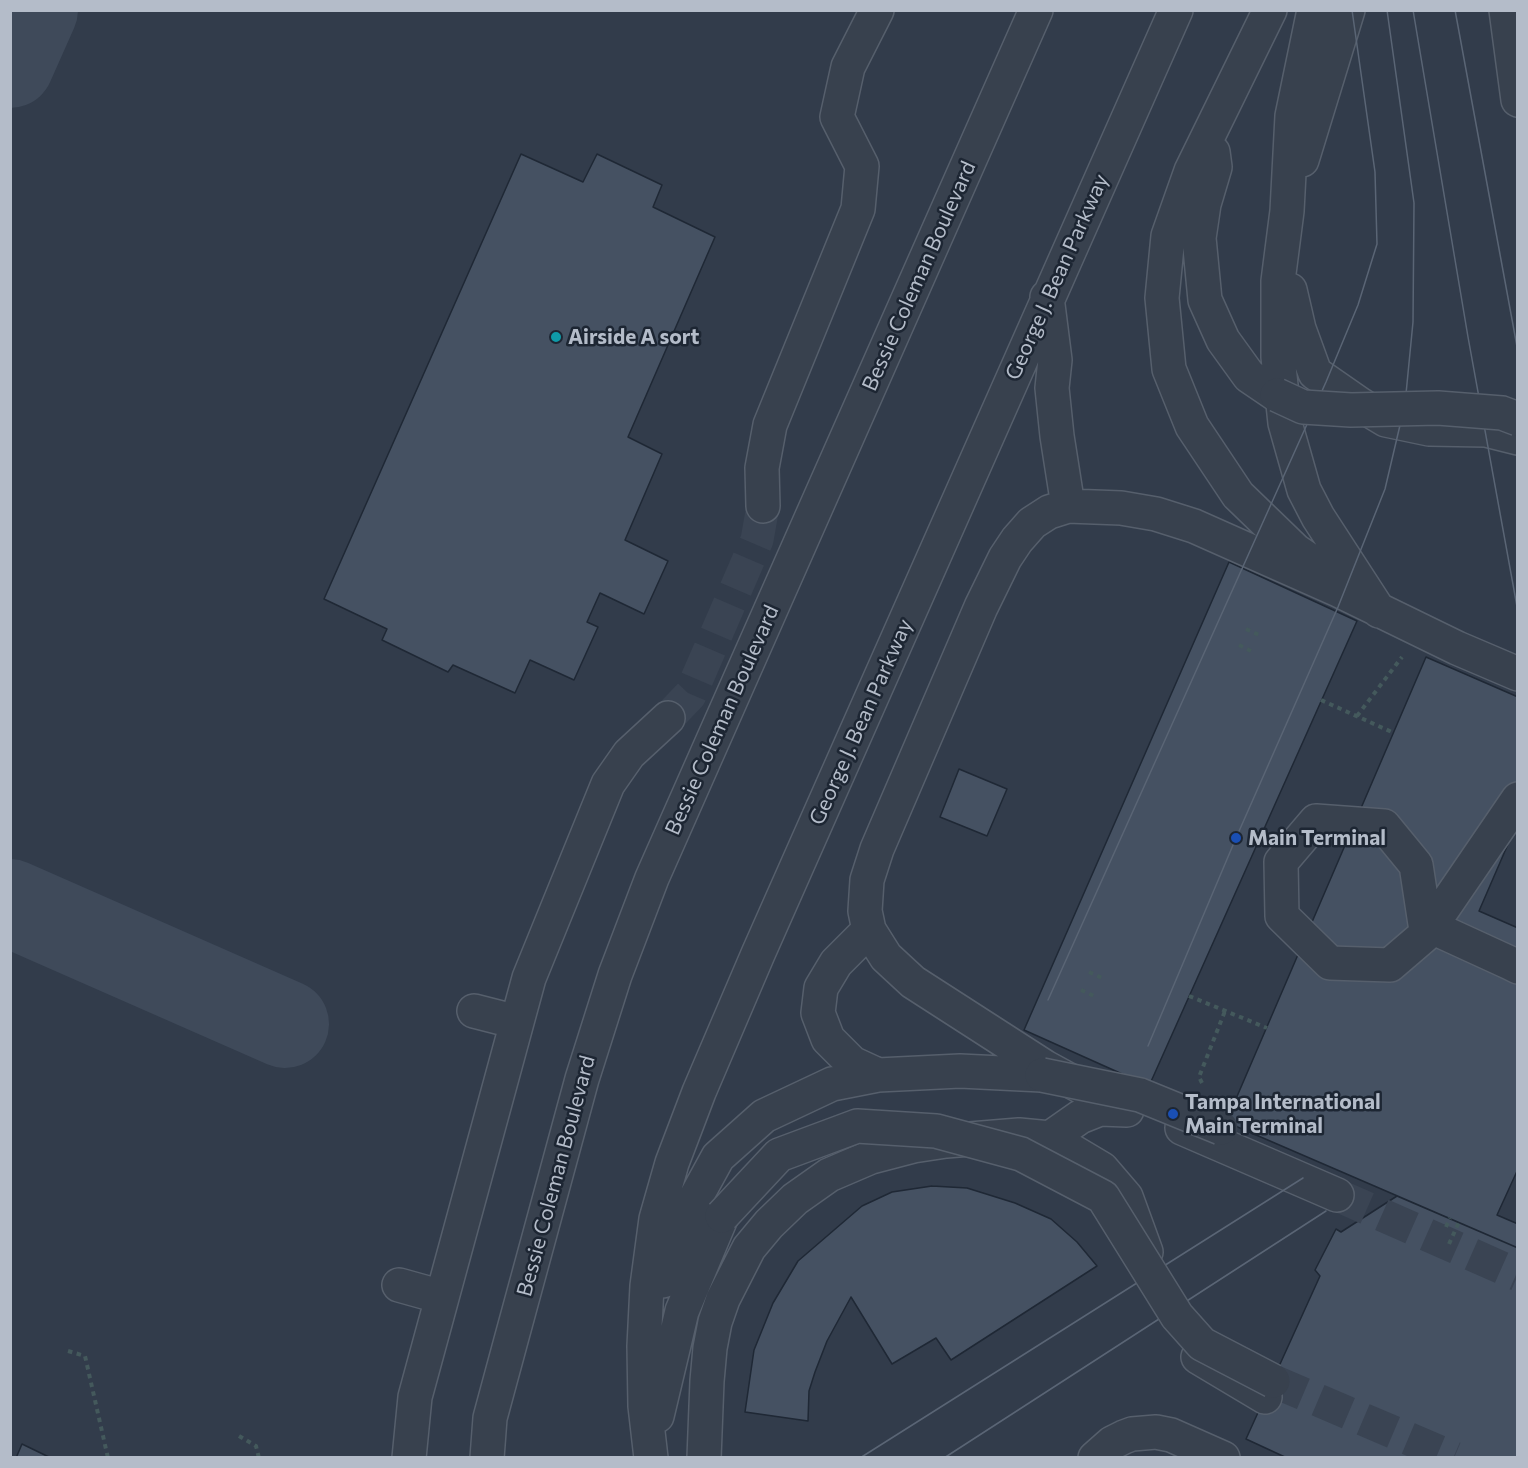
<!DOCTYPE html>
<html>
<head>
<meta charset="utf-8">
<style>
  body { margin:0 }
  #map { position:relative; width:1528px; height:1468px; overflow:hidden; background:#242f3e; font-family:Commissioner,sans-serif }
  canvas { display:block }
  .frame { position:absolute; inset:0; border:12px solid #b4bcc9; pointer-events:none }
</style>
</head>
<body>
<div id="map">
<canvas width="1528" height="1468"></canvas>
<div class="frame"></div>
</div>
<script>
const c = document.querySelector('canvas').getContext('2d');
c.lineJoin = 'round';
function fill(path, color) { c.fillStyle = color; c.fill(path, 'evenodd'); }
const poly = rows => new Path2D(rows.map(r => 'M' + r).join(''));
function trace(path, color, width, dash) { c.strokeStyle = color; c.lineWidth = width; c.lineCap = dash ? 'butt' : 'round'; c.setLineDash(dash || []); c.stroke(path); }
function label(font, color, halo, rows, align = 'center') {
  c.font = font + ' Commissioner,sans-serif'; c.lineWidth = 5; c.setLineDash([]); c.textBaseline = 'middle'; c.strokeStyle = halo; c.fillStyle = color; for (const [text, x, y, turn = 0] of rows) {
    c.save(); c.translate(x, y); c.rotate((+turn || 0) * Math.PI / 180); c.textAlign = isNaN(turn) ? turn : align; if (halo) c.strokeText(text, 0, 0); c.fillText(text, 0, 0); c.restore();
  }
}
fill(poly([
  [10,11,1517,11,1517,1457,11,1457]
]), '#323c4b');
trace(poly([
  [10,64,34,10],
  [10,903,285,1024]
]), '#3f4a5a', 88);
const building = poly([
  [521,154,583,182,597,154,662,185,653,207,715,237,628,437,662,454,625,540,668,561,644,614,600,593,587,622,598,627,574,680,530,660,515,693,453,665,448,672,382,640,387,629,324,599,521,154],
  [1229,562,1357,621,1149,1086,1024,1030,1229,562],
  [1426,657,1518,697,1518,1248,1226,1122,1426,657],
  [959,769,1007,789,987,836,940,817,959,769],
  [1518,821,1518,928,1479,911,1518,821],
  [1518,1169,1518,1224,1497,1215,1518,1169],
  [932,1186,967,1188,1015,1203,1051,1219,1077,1242,1097,1266,951,1360,936,1338,892,1364,851,1297,827,1341,815,1372,809,1391,808,1421,745,1412,754,1350,773,1303,798,1261,862,1206,892,1192,932,1186],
  [1397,1196,1518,1248,1518,1458,1287,1458,1246,1439,1320,1276,1315,1270,1336,1229,1341,1232,1397,1196],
  [22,1444,51,1458,16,1458,22,1444]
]);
fill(building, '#455162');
trace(building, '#1f2835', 1.5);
trace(poly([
  [668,718,690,695,757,540,763,506],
  [1337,1195,1518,1275],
  [1273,1381,1454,1458]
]), '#3a4453', 33, [33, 16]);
const minor = poly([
  [1270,10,1191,171,1168,236,1162,298,1169,369,1192,426,1238,495,1296,551,1324,570],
  [1314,10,1292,116,1287,211,1278,281,1278,357,1285,423,1304,490,1318,517,1379,611],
  [1506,10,1518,100],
  [1213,152,1215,167,1204,204,1199,238,1205,300,1223,340,1249,376,1277,395],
  [1302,160,1348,10],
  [1290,290,1299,329,1315,373,1361,405,1386,420,1429,429,1486,430,1518,438],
  [1047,297,1055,360,1052,388,1057,436,1068,506],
  [763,506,762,468,770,425,858,209,862,166,837,117,848,67,877,10],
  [1518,799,1425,935,1390,965,1330,963,1282,916,1281,862,1316,821,1384,826,1416,865,1425,924,1510,963,1518,967],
  [869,930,836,963,821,988,818,1013,828,1039,852,1063,878,1075],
  [474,1011,517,1022],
  [1124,1110,1045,1067,913,982,886,957,869,930,865,911,867,880,877,849,981,607,1005,558,1017,540,1032,523,1049,512,1068,506,1121,508,1156,514,1194,526,1338,590,1457,648,1518,674],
  [1182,1128,1337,1195],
  [1050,1138,1080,1117,1100,1109,1127,1110],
  [663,1281,669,1259,690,1208,718,1157,764,1116,832,1084,878,1075,960,1071,1042,1075],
  [399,1285,442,1297],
  [1198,1357,1265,1397],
  [657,1416,682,1311,722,1216],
  [409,1458,415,1397,529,978,608,784,629,754,668,718],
  [487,1458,490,1418,510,1344,582,1079,615,975,652,878,1036,10],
  [651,1458,645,1406,644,1346,647,1286,656,1219,672,1163,699,1092,758,954,1176,10],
  [704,1458,707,1381,710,1348,715,1322,723,1299,749,1248,769,1224,795,1199,829,1175,871,1157,913,1146,946,1141,1019,1135,1050,1138,1102,1169,1126,1197,1146,1252],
  [1095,1458,1112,1443,1124,1437,1132,1434,1156,1432,1171,1435,1223,1458]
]);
trace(minor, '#565f6c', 36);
trace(poly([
  [1246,629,1259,635],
  [1239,645,1251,651],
  [1321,700,1394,733],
  [1357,716,1402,657],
  [1089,972,1102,978],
  [1081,990,1094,996],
  [1189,996,1267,1028],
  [1202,1083,1199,1077,1225,1011],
  [1446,1227,1450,1218],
  [1449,1244,1459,1222],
  [68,1351,85,1356,108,1458],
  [239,1436,256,1446,259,1458]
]), '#44595c', 4, [4.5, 4.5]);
trace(minor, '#38414e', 33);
trace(poly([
  [1413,10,1468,337,1518,612],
  [1455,10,1518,352],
  [1048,1000,1326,382,1358,305,1377,244,1375,172,1352,10],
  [1148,1046,1236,838,1338,607,1385,489,1405,404,1413,322,1414,203,1387,10],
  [860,1458,1303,1178],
  [944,1458,1326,1211]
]), '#5a6575', 1.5);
const minorBridge = poly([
  [1277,395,1303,407,1351,410,1438,408,1502,413,1518,419],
  [1042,1075,1140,1095,1221,1128],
  [722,1216,779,1155,857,1126,936,1131,1021,1154,1103,1197,1177,1316,1202,1344,1273,1381]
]);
trace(minorBridge, '#565f6c', 36, []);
trace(minorBridge, '#38414e', 33);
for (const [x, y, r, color] of [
  [556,337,6,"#0f9aa8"],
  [1236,838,6,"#1a4fb4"],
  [1173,1114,6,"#1a4fb4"]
]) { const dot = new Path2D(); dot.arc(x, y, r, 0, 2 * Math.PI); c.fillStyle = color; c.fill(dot); trace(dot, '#1d2633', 2); }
label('21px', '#b4bcc9', '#1d2633', [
  ["Bessie Coleman Boulevard",919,276,-66],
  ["George J. Bean Parkway",1057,277,-66],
  ["Bessie Coleman Boulevard",722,720,-66],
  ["George J. Bean Parkway",861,722,-66],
  ["Bessie Coleman Boulevard",556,1176,-75]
]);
label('bold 21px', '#b4bcc9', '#1d2633', [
  ["Airside A sort",568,337],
  ["Main Terminal",1248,838],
  ["Tampa International",1185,1102],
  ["Main Terminal",1185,1126]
], 'left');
</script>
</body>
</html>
